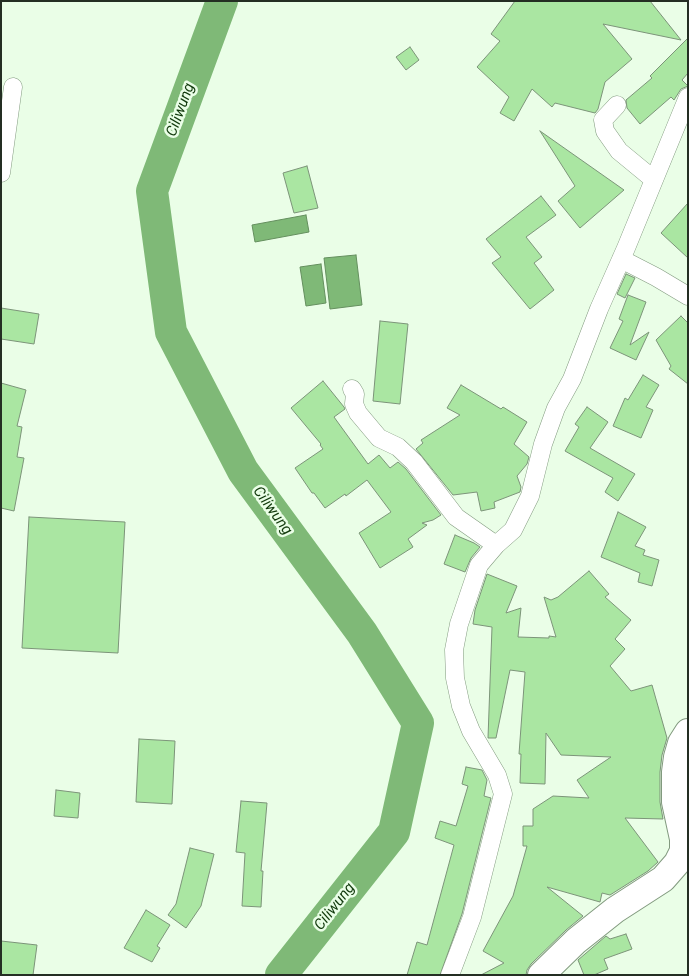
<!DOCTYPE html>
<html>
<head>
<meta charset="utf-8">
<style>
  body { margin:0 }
  #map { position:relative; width:689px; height:976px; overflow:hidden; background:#eafee7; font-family:Roboto,sans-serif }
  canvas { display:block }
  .frame { position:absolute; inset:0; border:2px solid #242e23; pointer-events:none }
</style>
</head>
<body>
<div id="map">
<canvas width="689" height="976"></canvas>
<div class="frame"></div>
</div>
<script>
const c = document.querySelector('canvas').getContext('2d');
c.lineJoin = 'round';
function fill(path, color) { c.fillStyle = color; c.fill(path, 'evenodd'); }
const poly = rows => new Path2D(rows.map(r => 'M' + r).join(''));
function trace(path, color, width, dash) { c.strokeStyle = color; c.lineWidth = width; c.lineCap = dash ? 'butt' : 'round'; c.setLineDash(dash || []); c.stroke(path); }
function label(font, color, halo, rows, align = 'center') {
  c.font = font + ' Roboto,sans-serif'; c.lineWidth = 5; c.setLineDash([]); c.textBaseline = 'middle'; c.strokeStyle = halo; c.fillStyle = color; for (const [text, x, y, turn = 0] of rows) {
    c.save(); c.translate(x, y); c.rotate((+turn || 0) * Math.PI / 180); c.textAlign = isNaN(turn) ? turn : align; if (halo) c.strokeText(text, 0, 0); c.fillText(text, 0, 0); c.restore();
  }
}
const water = poly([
  [306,215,309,232,255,242,252,225,306,215],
  [356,255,362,305,330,309,324,258,356,255],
  [321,264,326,303,306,306,300,267,321,264]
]);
fill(water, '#7fb977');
trace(water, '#648f5e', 1);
trace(poly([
  [222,1,152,191,171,332,243,471,362,633,418,723,394,832,281,975]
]), '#7fb977', 32);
const building = poly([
  [515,1,650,1,681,40,603,24,632,59,605,82,598,109,595,113,555,103,552,107,532,89,514,121,500,113,509,97,477,67,500,41,491,34,515,1],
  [688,38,688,73,682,80,688,86,681,89,674,100,671,97,640,124,627,108,626,100,652,78,650,76,688,38],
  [410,47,419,60,406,70,396,57,410,47],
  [540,131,624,190,580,228,558,201,575,186,540,131],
  [307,166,318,208,294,213,283,173,307,166],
  [541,196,556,215,526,237,542,257,534,263,554,290,530,309,492,263,501,257,486,239,541,196],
  [688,203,688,258,661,233,688,203],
  [626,274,635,278,625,298,617,294,626,274],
  [628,295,646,302,630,345,649,332,636,360,610,348,623,321,619,319,628,295],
  [1,308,39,314,34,344,1,339,1,308],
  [681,316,688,323,688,384,669,369,671,366,656,340,681,316],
  [380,321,408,324,400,404,373,401,380,321],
  [643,375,659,385,646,407,653,410,641,438,613,426,625,398,628,400,643,375],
  [323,381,344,407,345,409,334,417,368,464,379,455,390,468,398,462,406,469,441,515,433,520,422,523,427,525,408,539,413,547,380,568,359,533,391,512,367,480,346,496,345,494,325,508,314,493,312,493,295,468,323,449,320,445,321,444,291,408,323,381],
  [1,383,26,390,17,426,22,427,17,457,24,458,14,511,1,508,1,383],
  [461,385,501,409,503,407,527,422,514,444,529,457,527,464,517,476,521,487,520,492,494,502,495,508,481,511,477,492,453,495,416,449,423,443,421,440,460,415,447,408,461,385],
  [587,407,608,422,590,448,635,474,618,501,605,492,613,478,565,451,579,427,575,424,587,407],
  [618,512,646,527,635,546,645,550,643,555,659,560,652,586,638,582,640,573,601,557,618,512],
  [29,517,125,522,118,653,22,648,29,517],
  [455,535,474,543,480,547,471,558,465,572,444,564,455,535],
  [589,571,609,594,605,597,631,620,615,639,625,649,610,666,631,691,652,685,667,738,662,755,660,772,660,802,663,819,625,818,658,862,648,871,610,895,602,893,600,902,547,887,583,916,566,930,531,964,527,970,526,975,481,975,504,963,483,951,513,896,527,846,523,846,523,826,533,826,533,809,553,796,589,798,577,780,611,757,561,755,546,733,545,784,520,783,521,754,519,754,525,672,510,670,496,738,488,738,492,627,473,624,475,610,487,574,517,586,506,613,521,608,518,637,549,638,549,636,556,637,544,597,551,600,558,597,589,571],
  [139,739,175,741,172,804,136,802,139,739],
  [466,767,482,770,487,780,484,796,491,798,462,914,440,975,407,975,417,942,427,945,454,845,435,838,440,821,456,826,468,786,462,784,466,767],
  [56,790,80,793,78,818,54,816,56,790],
  [241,801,267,803,261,871,263,871,261,907,242,906,245,853,236,852,241,801],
  [190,848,214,854,201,906,186,928,168,915,176,904,190,848],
  [146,910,170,925,157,946,160,948,152,962,124,948,146,910],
  [626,934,632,949,604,959,608,969,594,975,584,975,578,960,606,936,610,939,626,934],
  [1,941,37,945,33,975,1,975,1,941]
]);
fill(building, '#aae6a2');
trace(building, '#7c9479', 1);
const street = poly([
  [617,105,603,120,605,131,619,151,653,179],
  [1,173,13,87],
  [621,259,656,277,688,296],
  [352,389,355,394,354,404,358,413,379,438,398,447,414,462,456,517,496,545],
  [450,975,472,917,503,794,497,775,471,731,461,706,455,678,454,650,459,624,479,565,496,545,513,530,530,496,543,444,556,408,572,379,599,309,626,248,688,97]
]);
const secondary = poly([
  [541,975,576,941,615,910,663,879,677,863,683,851,683,839,675,802,675,772,677,757,681,743,688,732]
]);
trace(street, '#829a7f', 19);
trace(secondary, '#829a7f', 28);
trace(street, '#fff', 18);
trace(secondary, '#fff', 26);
label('italic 15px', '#10380b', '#eafee7', [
  ["Ciliwung",181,110,-70],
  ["Ciliwung",272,511,54],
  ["Ciliwung",335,907,-52]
]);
</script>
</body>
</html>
